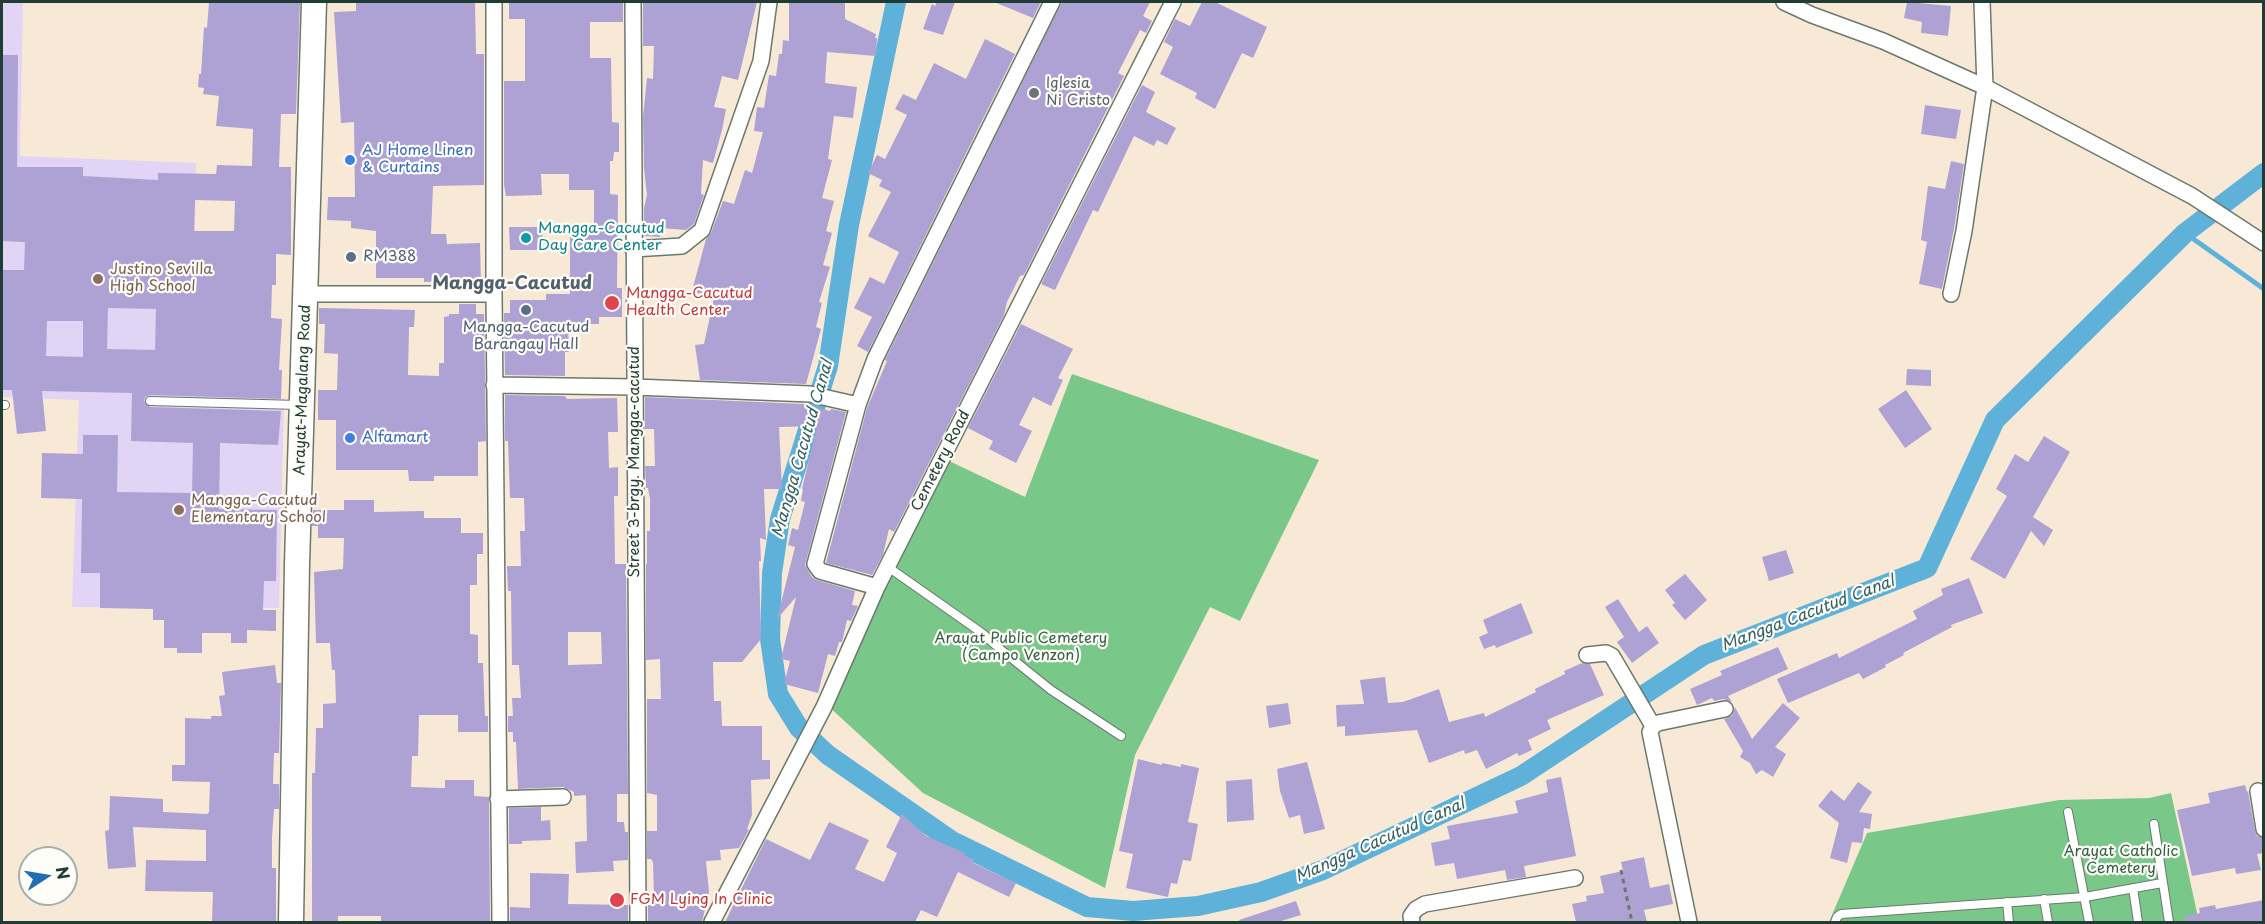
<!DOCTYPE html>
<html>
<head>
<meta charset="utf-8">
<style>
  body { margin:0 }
  #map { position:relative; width:2265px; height:924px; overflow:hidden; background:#f8e9d6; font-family:"Playpen Sans",sans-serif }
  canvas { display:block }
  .frame { position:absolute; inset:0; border:3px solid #1f3d34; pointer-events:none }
  .north { position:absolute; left:18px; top:846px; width:60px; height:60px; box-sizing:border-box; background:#fdfcf7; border:2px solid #a4b0a9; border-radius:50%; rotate:78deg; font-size:16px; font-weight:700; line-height:24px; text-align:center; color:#1f3d34 }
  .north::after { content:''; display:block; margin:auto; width:21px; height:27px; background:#1f6fb2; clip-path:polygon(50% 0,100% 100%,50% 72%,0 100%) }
</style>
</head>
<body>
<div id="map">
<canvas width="2265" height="924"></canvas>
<div class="frame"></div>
<div class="north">N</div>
</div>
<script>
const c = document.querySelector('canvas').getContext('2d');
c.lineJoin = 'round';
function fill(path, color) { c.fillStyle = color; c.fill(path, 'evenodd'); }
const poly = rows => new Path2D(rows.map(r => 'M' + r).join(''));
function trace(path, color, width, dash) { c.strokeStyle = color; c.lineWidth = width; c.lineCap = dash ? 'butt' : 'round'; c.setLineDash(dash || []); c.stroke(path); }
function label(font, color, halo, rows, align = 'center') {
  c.font = font + ' "Playpen Sans",sans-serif'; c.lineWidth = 4.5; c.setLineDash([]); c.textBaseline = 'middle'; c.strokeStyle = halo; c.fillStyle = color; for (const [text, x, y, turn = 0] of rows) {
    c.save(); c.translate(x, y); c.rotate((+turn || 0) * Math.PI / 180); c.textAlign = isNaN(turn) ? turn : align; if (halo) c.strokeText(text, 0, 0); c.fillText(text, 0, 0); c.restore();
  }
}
fill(poly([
  [2,2,23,2,20,156,196,163,193,395,284,399,279,608,72,607,79,400,2,397]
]), '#e1d4f4');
fill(poly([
  [1072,374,1319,460,1240,621,1210,607,1135,755,1105,888,923,793,827,705,947,460,1025,497],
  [2171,793,2199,922,1829,922,1867,833,2059,800,2149,798]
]), '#79c889');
trace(poly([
  [2185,233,2264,289]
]), '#5eb2da', 5);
trace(poly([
  [896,2,849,225,828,366,780,519,772,573,770,639,778,694,799,728,828,755,952,841,1087,907,1133,911,1198,906,1261,892,1323,870,1521,776,1704,655,1927,568,1995,420,2185,233,2264,173]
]), '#5eb2da', 20);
fill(poly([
  [209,2,300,2,296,114,281,114,279,167,291,167,291,255,276,254,276,285,272,285,271,318,282,319,279,370,282,370,281,399,150,395,145,397,144,401,150,407,281,411,278,445,220,443,219,509,277,510,276,581,264,581,263,610,276,610,276,631,247,630,247,643,231,643,231,633,202,633,202,653,177,653,177,648,164,648,164,620,153,620,153,609,100,608,100,573,81,573,82,499,41,498,42,453,83,454,83,435,118,435,117,492,192,493,193,443,131,441,132,393,42,391,46,431,17,434,12,390,2,390,2,270,24,270,25,242,2,241,2,55,18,55,17,167,83,167,83,176,158,180,158,173,216,174,217,165,252,166,253,129,216,126,219,96,203,94,204,88,198,87,199,74,201,74,204,27,207,28],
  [195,200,235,201,234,231,194,231],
  [108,308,156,309,155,350,107,349],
  [47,321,83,321,83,357,46,356],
  [356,2,475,2,476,54,484,54,484,185,433,186,431,234,446,234,447,244,480,243,481,284,455,284,455,281,424,282,424,278,376,278,376,231,351,228,351,221,327,220,328,197,355,197,354,122,341,123,334,12,356,11],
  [509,2,623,2,623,22,590,22,590,58,611,58,612,122,619,123,619,152,614,152,613,161,610,161,610,194,618,195,617,288,622,288,622,317,599,317,599,324,568,324,569,352,565,352,565,376,505,375,504,313,510,313,510,300,546,300,546,294,570,294,570,234,594,234,594,190,569,190,569,174,541,174,542,195,506,196,504,185,504,81,525,81,525,19,509,19],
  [643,2,757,2,738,80,722,76,714,107,726,109,722,130,713,163,703,160,701,194,704,195,694,224,686,230,660,228,660,237,644,236,644,208,647,195,644,168,643,117,647,78,653,79,654,46,643,46],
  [789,2,845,2,845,19,876,34,875,38,877,38,876,56,827,52,825,83,857,87,853,118,834,116,828,159,832,160,822,198,834,201,826,231,832,233,823,265,830,267,819,302,822,303,816,327,821,329,806,384,700,380,695,345,704,344,714,298,692,291,706,239,711,233,723,201,734,204,745,170,752,173,763,132,754,131,757,107,764,108,769,75,776,76,779,54,782,54,783,40,789,41],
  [937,2,955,2,943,35,923,29,932,4,935,6],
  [994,2,1041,2,1033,18],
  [1062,2,1150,2,1143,16,1152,21,1146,33,1140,30,1118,73,1124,76,1024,275,1020,276,1007,302,1004,315,894,532,889,529,883,555,872,575,826,563,867,408,887,361,885,360],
  [1202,2,1215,2,1267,27,1253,58,1242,53,1215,109,1195,98,1197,93,1160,74,1173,47,1164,42,1175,19,1190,26],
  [1907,2,1951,6,1948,36,1921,33,1922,22,1904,18],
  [985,39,1015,54,868,352,857,346,872,317,854,308,870,277,884,284,899,252,868,236,891,192,879,186,882,180,868,173,877,155,885,159,907,115,895,109,903,94,916,100,934,63,966,79],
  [1142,85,1155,92,1146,112,1176,128,1167,145,1157,140,1154,146,1134,136,1098,212,1093,210,1055,290,1041,284],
  [1925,105,1961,110,1956,139,1921,134],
  [1951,161,1964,164,1954,229,1942,289,1919,284,1927,242,1921,240,1928,186,1945,189],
  [509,227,542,227,543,250,510,250],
  [459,304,476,304,476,314,484,314,486,441,478,442,478,476,434,476,434,481,409,481,408,470,336,470,336,420,318,420,318,390,337,390,338,354,324,353,325,324,319,324,319,308,415,310,414,327,409,327,408,375,439,376,439,363,444,363,444,317,449,316,449,314,459,314],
  [1021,324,1073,349,1058,378,1063,380,1051,406,1033,397,1019,425,1032,431,1016,463,989,449,993,441,968,428],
  [1907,369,1931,370,1931,386,1906,385],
  [1906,390,1932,429,1905,448,1878,409],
  [505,395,565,396,567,399,617,398,618,432,608,432,609,468,618,467,618,496,614,496,615,564,626,564,628,794,617,794,617,822,624,822,625,832,628,832,628,860,613,861,614,871,576,873,575,842,587,841,586,795,574,796,574,792,563,787,518,789,516,742,513,742,513,732,508,732,508,716,513,716,512,698,521,698,519,665,512,665,511,591,508,591,507,566,521,566,520,531,525,531,524,498,510,498,508,441,505,441],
  [568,632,601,632,602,664,568,665],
  [645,397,804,404,830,411,831,409,846,412,805,565,812,577,817,580,855,591,852,605,858,606,851,621,847,620,842,642,839,642,835,656,828,654,818,693,784,684,790,661,781,659,796,597,777,619,795,547,788,545,792,528,798,530,805,502,801,501,803,489,802,489,817,426,779,427,782,489,764,489,766,540,760,538,761,561,759,561,761,639,742,662,713,662,714,701,721,701,722,726,762,726,762,760,770,760,770,779,751,780,752,815,747,829,749,830,739,848,720,850,721,860,706,861,709,892,702,922,648,922,648,905,653,905,654,898,653,862,651,859,647,859,647,831,657,831,657,795,647,793,647,699,661,699,660,659,646,660,646,564,647,564,647,531,650,531,650,499,648,488,646,488,645,466,655,466,654,429,645,429],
  [2044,436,2070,452,2033,517,2053,530,2044,546,2031,531,2005,579,1970,559,2007,496,1996,489,2015,454,2028,462],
  [344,500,374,500,374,512,424,511,424,518,461,518,461,533,483,533,483,554,477,554,477,585,470,585,470,634,478,635,478,663,483,663,485,716,488,716,488,732,458,732,458,715,419,715,418,756,412,756,411,787,445,788,445,780,474,780,474,796,489,797,490,922,403,922,381,921,381,916,338,916,338,922,312,922,312,773,315,773,316,728,323,728,323,704,336,703,335,670,332,670,330,643,316,643,314,572,343,569,344,538,318,538,318,526,312,526,313,510,344,510],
  [1786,550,1794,573,1769,581,1762,557],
  [1685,574,1707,600,1685,620,1672,605,1675,603,1665,590],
  [1969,578,1983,613,1951,625,1952,627,1903,653,1904,655,1885,665,1886,667,1863,679,1859,673,1788,703,1777,679,1837,653,1839,658,1917,619,1913,611,1943,595,1941,589],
  [1618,599,1639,632,1647,626,1659,643,1632,663,1617,642,1624,637,1605,607],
  [1521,603,1533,633,1496,648,1495,645,1484,649,1479,637,1488,633,1483,620],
  [1778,647,1788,669,1728,696,1732,702,1724,699,1714,701,1712,698,1697,705,1690,689,1722,675,1720,671],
  [1582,663,1590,664,1604,695,1547,720,1551,729,1528,740,1532,750,1519,756,1517,753,1486,769,1477,750,1465,754,1464,750,1429,763,1417,730,1345,736,1345,726,1337,727,1336,705,1364,704,1360,680,1385,677,1388,703,1403,702,1439,689,1449,722,1484,713,1485,717,1536,692,1535,689,1565,674,1564,671],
  [275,665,277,683,281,683,279,753,274,753,273,784,279,784,279,809,274,809,272,837,272,868,276,868,276,922,212,922,213,892,145,891,146,860,206,861,206,830,133,827,136,867,108,869,105,831,109,830,110,796,163,799,163,812,207,814,209,812,210,782,172,781,172,765,185,765,185,718,211,719,211,716,222,716,219,696,225,695,222,672],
  [1288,703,1291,724,1269,728,1266,706],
  [1783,703,1800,718,1775,747,1786,754,1773,777,1762,770,1756,774,1750,763,1740,757,1743,751,1724,719,1732,716,1735,707,1752,739],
  [1138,759,1162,765,1162,763,1181,767,1181,764,1199,768,1188,822,1198,824,1191,861,1183,860,1177,884,1171,883,1168,897,1126,888,1133,854,1119,851],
  [1307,762,1325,829,1304,834,1300,815,1289,818,1280,791,1277,769],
  [1561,777,1576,856,1524,866,1526,877,1507,880,1505,870,1457,879,1454,863,1435,866,1431,843,1450,839,1447,826,1518,813,1515,801,1548,792,1546,780],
  [1252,779,1254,820,1227,822,1226,781],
  [1858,782,1872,792,1859,812,1872,814,1870,829,1864,828,1862,843,1852,842,1847,863,1830,858,1839,823,1818,806,1831,790,1844,801],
  [2245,785,2247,792,2248,791,2255,831,2257,836,2264,838,2264,853,2257,854,2261,870,2236,874,2235,868,2192,876,2177,810,2210,803,2208,793],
  [541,807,541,821,550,820,551,840,522,841,522,844,509,844,509,808],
  [902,814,926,836,965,853,964,855,974,860,973,863,1016,883,1009,897,958,872,937,917,921,910,915,922,725,922,766,839,810,860,829,822,869,840,855,869,884,882,897,853,886,847],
  [1644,857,1650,888,1669,884,1673,904,1644,910,1647,922,1576,922,1572,904,1587,901,1586,896,1604,893,1600,876,1623,871,1621,862],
  [530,873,569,874,568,904,628,905,628,922,510,922,510,907,530,908],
  [2264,900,2264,922,2186,922,2185,916,2200,913,2199,908,2215,905,2216,909],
  [1296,901,1301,915,1278,922,1240,922,1239,920]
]), '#ada2d3');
const lane = poly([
  [150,401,299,405],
  [2,405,5,405],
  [888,567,982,633,1000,649,1051,690,1121,736],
  [2068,812,2089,922],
  [2154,824,2169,922],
  [2133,888,2138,922],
  [2044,899,2048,922],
  [2007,902,2009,922],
  [1835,922,1837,917,1841,914,2085,897,2162,883]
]);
const street = poly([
  [494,2,494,294,500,922],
  [633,2,638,922],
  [1784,2,1812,15,1883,41,1985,87,2192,196,2264,243],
  [633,249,682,246,702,230,761,61,769,2],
  [306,294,494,294],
  [1951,294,1964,231,1985,87,1982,2],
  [494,385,635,387,810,394,858,405],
  [877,587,820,571,815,564,858,405,875,359,1052,2],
  [1587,655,1606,653,1612,656,1653,726],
  [2258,791,2264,829],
  [498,799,563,797],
  [712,922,824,707,877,587,1173,2],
  [1412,922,1411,916,1416,909,1425,904,1575,878],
  [1689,922,1650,732,1653,726,1658,723,1725,709]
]);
const primary = poly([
  [291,922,297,564,314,2]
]);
trace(lane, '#6b796d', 10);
trace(street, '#6b796d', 18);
trace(primary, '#6b796d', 27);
trace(poly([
  [1621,870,1632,922]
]), '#6b796d', 3, [4.5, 4.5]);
trace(lane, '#fff', 8);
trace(street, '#fff', 15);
trace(primary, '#fff', 24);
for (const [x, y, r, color] of [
  [1034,93,6,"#6b7280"],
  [350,160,6,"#3f7fe0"],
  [526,238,6,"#0f9aa8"],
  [351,257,6,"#5c6f8a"],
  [98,279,6,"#8d6e63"],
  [612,303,8,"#e0444e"],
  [526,310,6,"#5c6f8a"],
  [350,438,6,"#3f7fe0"],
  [179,510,6,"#8d6e63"],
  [617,900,8,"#e0444e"]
]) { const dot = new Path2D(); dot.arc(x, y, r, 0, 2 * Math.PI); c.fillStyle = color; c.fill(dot); trace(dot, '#fdfcf7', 2); }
label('15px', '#5b616d', '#fdfcf7', [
  ["Iglesia",1046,84],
  ["Ni Cristo",1046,101]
], 'left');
label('15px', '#366cbe', '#fdfcf7', [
  ["AJ Home Linen",362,151],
  ["& Curtains",362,168],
  ["Alfamart",362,438]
], 'left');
label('15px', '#0d838f', '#fdfcf7', [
  ["Mangga-Cacutud",538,229],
  ["Day Care Center",538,246]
], 'left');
label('15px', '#4e5e75', '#fdfcf7', [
  ["RM388",363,257],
  ["Mangga-Cacutud",526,328,"center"],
  ["Barangay Hall",526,345,"center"]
], 'left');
label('15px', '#785e54', '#fdfcf7', [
  ["Justino Sevilla",110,270],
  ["High School",110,287],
  ["Mangga-Cacutud",191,501],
  ["Elementary School",191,518]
], 'left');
label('15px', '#be3a42', '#fdfcf7', [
  ["Mangga-Cacutud",626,294],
  ["Health Center",626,311],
  ["FGM Lying In Clinic",630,900]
], 'left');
label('15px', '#1f3d34', '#fdfcf7', [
  ["Arayat-Magalang Road",303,390,-88],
  ["Cemetery Road",941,461,-63],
  ["Street 3-brgy. Mangga-cacutud",635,462,-90]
]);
label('15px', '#366049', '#fdfcf7', [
  ["Arayat Public Cemetery",1021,639],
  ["(Campo Venzon)",1021,656],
  ["Arayat Catholic",2121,852],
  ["Cemetery",2121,869]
]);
label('italic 16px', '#326066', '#fdfcf7', [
  ["Mangga Cacutud Canal",803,449,-74],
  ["Mangga Cacutud Canal",1808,614,-21],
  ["Mangga Cacutud Canal",1380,841,-24]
]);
label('bold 18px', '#51606c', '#fdfcf7', [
  ["Mangga-Cacutud",512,284]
]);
</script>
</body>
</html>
